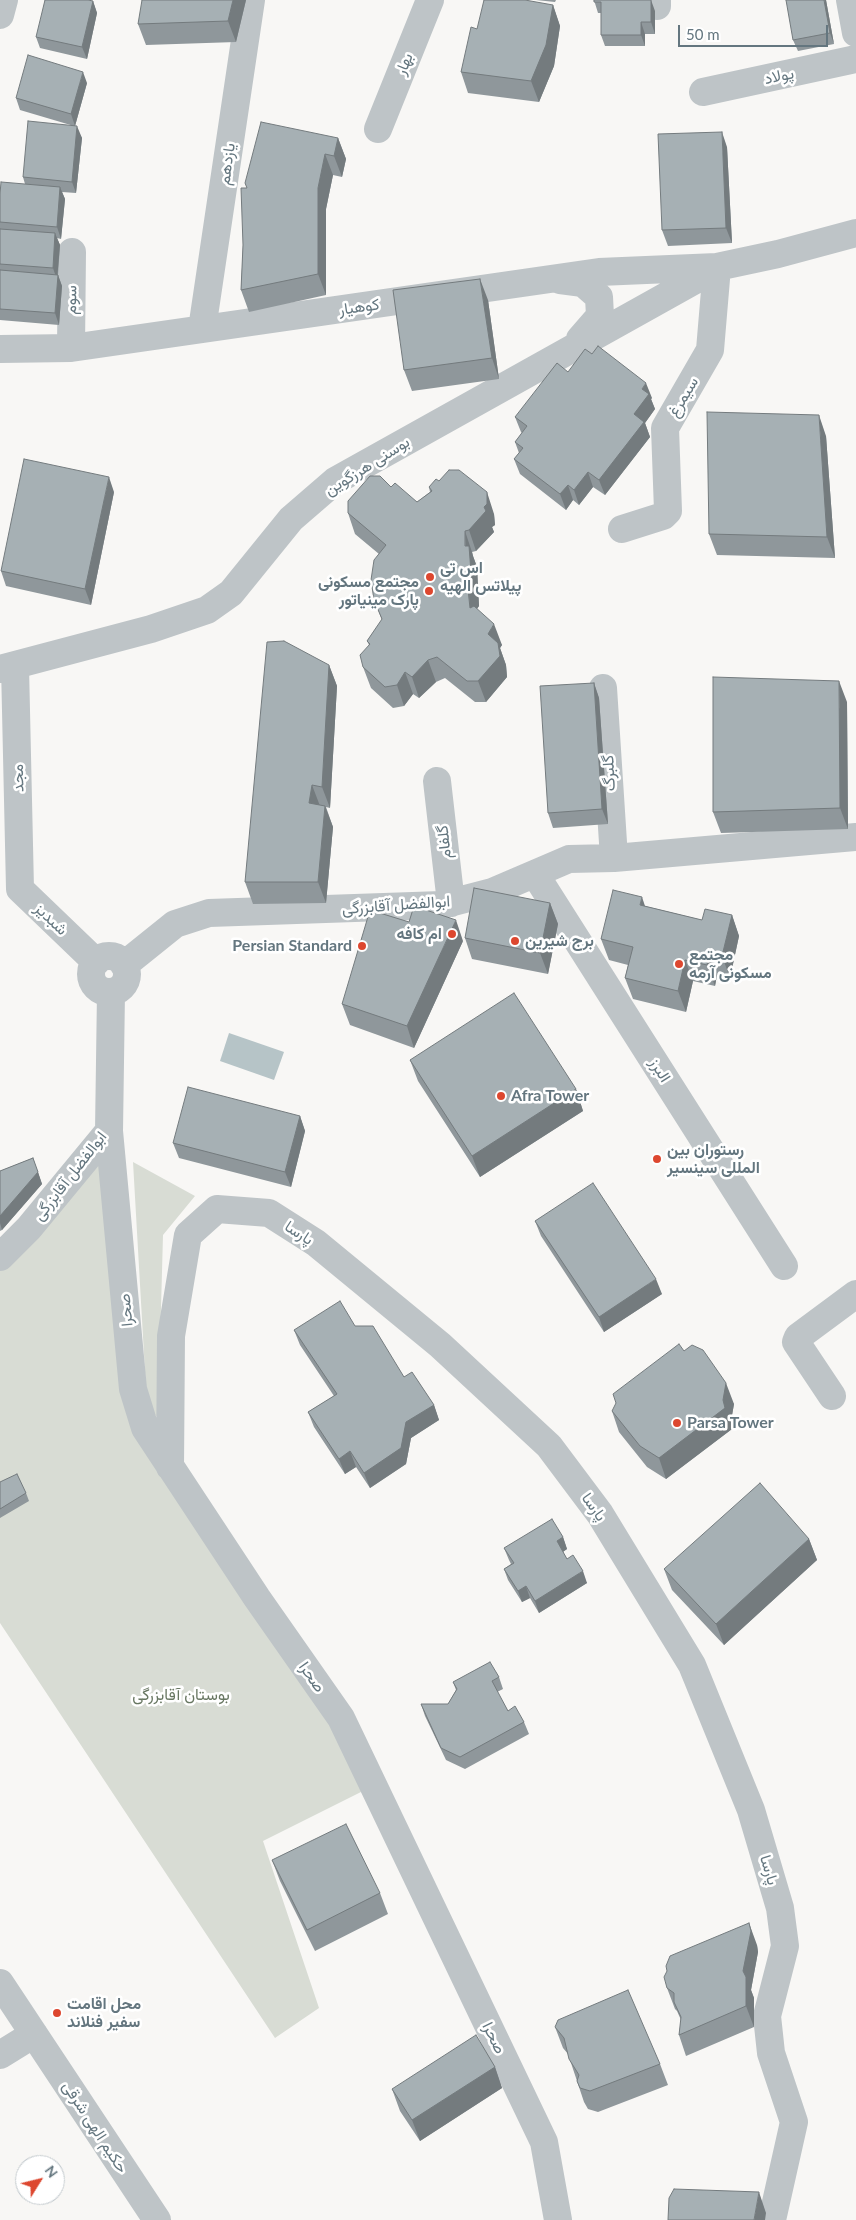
<!DOCTYPE html>
<html>
<head>
<meta charset="utf-8">
<style>
  body { margin:0 }
  #map { position:relative; width:856px; height:2220px; overflow:hidden; background:#f8f7f5; font-family:Lato,sans-serif }
  canvas { display:block }
  .north { position:absolute; left:15px; top:2155px; width:50px; height:50px; box-sizing:border-box; background:#fff; border:1px solid #c1c8cc; border-radius:50%; rotate:54deg; font-size:14px; font-weight:700; line-height:20px; text-align:center; color:#64767f }
  .north::after { content:''; display:block; margin:auto; width:18px; height:22px; background:#dd472f; clip-path:polygon(50% 0,100% 100%,50% 72%,0 100%) }
  .scale { position:absolute; left:678px; top:25px; width:150px; height:22px; box-sizing:border-box; border:2px solid #64767f; border-top:0; padding-left:6px; font-size:15px; line-height:18px; white-space:nowrap; color:#64767f; -webkit-text-stroke:4px #fff; paint-order:stroke }
</style>
</head>
<body>
<div id="map">
<canvas width="856" height="2220"></canvas>
<div class="north">N</div>
<div class="scale">50 m</div>
</div>
<script>
const c = document.querySelector('canvas').getContext('2d');
c.lineJoin = 'round';
function fill(path, color) { c.fillStyle = color; c.fill(path, 'evenodd'); }
const poly = rows => new Path2D(rows.map(r => 'M' + r).join(''));
function trace(path, color, width, dash) { c.strokeStyle = color; c.lineWidth = width; c.lineCap = dash ? 'butt' : 'round'; c.setLineDash(dash || []); c.stroke(path); }
function label(font, color, halo, rows, align = 'center') {
  c.font = font + ' Lato,Vazirmatn,sans-serif'; c.lineWidth = 5; c.setLineDash([]); c.textBaseline = 'middle'; c.strokeStyle = halo; c.fillStyle = color; for (const [text, x, y, turn = 0] of rows) {
    c.save(); c.translate(x, y); c.rotate((+turn || 0) * Math.PI / 180); c.textAlign = isNaN(turn) ? turn : align; if (halo) c.strokeText(text, 0, 0); c.fillText(text, 0, 0); c.restore();
  }
}
fill(poly([
  [100,1154,129,1419,332,1724,363,1791,263,1841,319,2008,275,2038,0,1623,0,1268],
  [133,1162,195,1196,163,1235,158,1418,147,1407]
]), '#d8dcd4');
fill(poly([
  [229,1033,284,1052,274,1080,220,1061]
]), '#b6c4c7');
trace(poly([
  [657,0,657,6],
  [850,0,856,33],
  [0,15,4,0],
  [703,92,856,59],
  [378,129,430,0],
  [560,280,583,283,599,297,600,316,580,339],
  [202,329,251,0],
  [71,348,72,252],
  [0,349,71,348,599,272,717,267,778,254,856,233],
  [622,529,663,516,668,511,665,428,710,350,717,267],
  [15,666,20,889],
  [0,669,151,629,207,610,231,593,291,519,335,481,713,270],
  [603,688,614,858],
  [437,781,451,903],
  [535,874,784,1266],
  [20,889,96,962],
  '91 974a18 18 0 1 1 36 0a18 18 0 1 1-36 0Z',
  [124,965,175,924,209,913,442,905,492,892,569,859,614,858,856,837],
  [109,1131,133,1389,145,1428,257,1598,341,1718,544,2142,558,2220],
  [0,1257,29,1228,109,1131,111,992],
  [832,1396,796,1342,798,1337,856,1294],
  [170,1467,171,1336,188,1235,217,1209,269,1213,316,1243,440,1345,549,1446,600,1514,692,1665,751,1810,780,1908,785,1946,767,2016,771,2053,794,2122,772,2220],
  [0,1983,157,2220],
  [0,2055,34,2034]
]), '#bec4c7', 28);
fill(poly([
  [246,0,236,42,146,45,138,24],
  [536,0,556,0,555,2],
  [594,0,655,11,655,34,645,34,645,46,605,46,601,35,601,13,598,13],
  [826,0,834,44,798,51,793,40],
  [93,1,97,13,87,59,40,48,36,37],
  [553,5,560,26,554,66,539,102,468,93,461,72,477,29],
  [87,83,75,126,82,138,76,193,62,192,65,199,61,239,57,238,60,245,58,275,62,286,59,325,0,320,0,194,25,184,23,177,74,126,20,110,16,98],
  [338,138,346,159,342,177,333,175,326,209,326,295,249,312,241,290,243,245,247,188,245,183],
  [727,147,732,243,668,246,662,230],
  [488,300,499,379,412,391,404,370],
  [568,372,652,398,651,399,655,409,645,423,650,437,605,495,593,487,579,505,573,500,566,510,520,474,514,459,519,453,515,442,522,433,521,432,515,417],
  [826,436,835,558,717,555,709,534],
  [391,487,417,502,430,492,429,487,494,514,495,525,492,527,494,532,476,551,472,552,473,556,477,567,479,606,477,609,502,645,500,648,506,665,507,677,486,702,475,702,445,678,436,682,419,698,413,694,404,706,393,708,371,688,363,667,369,645,367,641,382,620,374,600,379,554,355,534,348,513],
  [114,492,91,605,6,586,1,571],
  [329,665,337,686,330,808,326,807,333,827,326,903,253,904,245,882],
  [594,683,599,698,608,824,553,828,548,813],
  [847,702,848,829,721,833,713,812],
  [550,903,558,924,548,974,472,959,465,938],
  [645,906,702,920,732,915,739,936,730,978,717,975,715,986,693,981,686,1012,633,999,625,978,628,965,609,960,601,939],
  [463,941,414,1048,350,1025,342,1004],
  [410,1060,576,1089,583,1111,480,1177,418,1081],
  [300,1116,305,1131,291,1187,179,1158,173,1143],
  [33,1158,42,1184,2,1230,0,1231,0,1171],
  [535,1221,662,1294,604,1332,541,1236],
  [355,1326,404,1377,434,1405,439,1420,411,1438,406,1464,370,1488,356,1467,345,1474,314,1427,308,1412,334,1396,300,1345,294,1330],
  [684,1351,734,1404,731,1421,732,1429,666,1479,647,1467,619,1432,612,1411],
  [0,1482,26,1493,29,1501,0,1518],
  [563,1537,567,1549,563,1552,567,1559,587,1583,539,1613,530,1598,522,1602,508,1580,504,1569,511,1564,509,1560,504,1548],
  [809,1539,817,1560,724,1645,672,1590,664,1569],
  [499,1677,503,1689,497,1692,508,1711,524,1722,529,1734,465,1769,446,1760,425,1716,421,1704,448,1704,456,1690,453,1682],
  [272,1860,380,1893,388,1914,315,1951,280,1881],
  [757,1945,758,1952,751,1990,754,1998,754,2027,686,2056,679,2035,681,2020,677,2011,675,2009,667,1988],
  [555,2027,660,2064,668,2085,598,2112,588,2109,584,2102,568,2054,563,2048],
  [495,2067,502,2088,420,2141,400,2111,392,2089]
]), '#8f979b');
fill(poly([
  [233,0,246,0,236,42,228,21],
  [651,0,655,11,655,34,651,22],
  [824,0,826,0,834,44,830,33],
  [93,1,97,13,87,59,82,47],
  [553,5,560,26,554,66,539,102,531,81],
  [641,22,645,34,645,46,641,35],
  [83,72,87,83,75,126,71,114],
  [77,126,82,138,76,193,72,182],
  [722,132,727,147,732,243,726,228],
  [338,138,346,159,342,177,334,156],
  [325,154,333,175,326,209,326,295,318,274,318,188],
  [60,187,65,199,61,239,57,227],
  [55,233,60,245,57,280,53,268],
  [58,275,62,286,59,325,55,313],
  [480,279,488,300,499,379,492,358],
  [646,383,652,398,651,399,655,409,645,423,650,437,605,495,599,480,634,414,642,389],
  [819,415,826,436,835,558,827,537],
  [588,472,593,487,579,505,574,490],
  [109,477,114,492,91,605,85,589],
  [568,485,573,500,566,510,560,494],
  [487,492,494,514,495,525,492,527,494,532,476,551,469,530,484,507],
  [465,531,472,552,473,556,477,567,479,606,476,610,470,608],
  [494,624,502,645,500,648,506,665,507,677,486,702,478,681,488,634],
  [428,660,436,682,419,698,412,677],
  [329,665,337,686,330,808,322,787],
  [405,672,413,694,404,706,397,685],
  [839,681,847,702,848,829,840,808],
  [594,683,599,698,608,824,602,809],
  [312,785,320,806,309,803],
  [325,806,333,827,326,903,318,882],
  [642,897,649,918,640,905],
  [550,903,558,924,548,974,540,953],
  [732,915,739,936,730,978,722,956],
  [456,920,463,941,414,1048,407,1026],
  [709,953,717,975,715,986,707,965],
  [685,960,693,981,686,1012,678,991],
  [576,1089,583,1111,480,1177,472,1156],
  [300,1116,305,1131,291,1187,285,1172],
  [38,1172,42,1184,2,1230,0,1223,0,1216],
  [656,1279,662,1294,604,1332,599,1317],
  [726,1383,734,1404,731,1421,732,1429,666,1479,659,1458],
  [434,1405,439,1420,411,1438,406,1464,370,1488,364,1473,406,1422],
  [350,1451,356,1467,345,1474,339,1459],
  [563,1537,567,1549,561,1553,557,1541],
  [809,1539,817,1560,724,1645,716,1624],
  [583,1571,587,1583,539,1613,535,1601],
  [526,1586,530,1598,522,1602,518,1591],
  [749,1923,757,1945,758,1952,751,1990,754,1998,754,2027,746,2006,743,1971],
  [495,2067,502,2088,420,2141,412,2120],
  [759,2192,766,2213,765,2220,754,2220]
]), '#747b7e');
const building = poly([
  [45,0,88,0,93,1,82,47,36,37,45,0],
  [142,0,233,0,228,21,138,24,142,0],
  [484,0,525,0,553,5,546,45,531,81,461,72,471,27,477,29,484,0],
  [594,0,651,0,651,22,641,22,641,35,601,35,601,2,594,2,594,0],
  [786,0,824,0,830,33,793,40,786,0],
  [28,55,83,72,71,114,16,98,28,55],
  [28,121,77,126,72,182,23,177,28,121],
  [261,122,338,138,334,156,325,154,318,188,318,274,241,290,243,245,241,188,247,188,245,183,261,122],
  [722,132,726,228,662,230,658,134,722,132],
  [1,182,60,187,57,227,0,222,0,194,1,182],
  [0,229,55,233,53,268,0,264,0,229],
  [0,270,58,275,55,313,0,309,0,270],
  [480,279,492,358,404,370,393,290,480,279],
  [598,346,646,383,642,389,649,394,634,414,644,422,599,480,588,472,574,490,568,485,560,494,514,459,523,448,515,442,527,426,515,417,557,363,568,372,585,349,592,354,598,346],
  [707,412,819,415,827,537,709,534,707,412],
  [24,459,109,477,85,589,1,571,24,459],
  [449,470,459,470,487,492,487,504,484,507,486,511,469,530,465,531,465,546,469,546,472,585,468,589,470,608,474,606,494,624,488,634,498,643,500,656,478,681,467,681,437,657,428,660,412,677,405,672,397,685,385,687,363,667,360,655,370,644,367,641,382,619,374,600,371,580,374,560,386,545,348,513,348,501,370,476,380,476,391,487,395,483,417,502,432,491,429,487,436,479,439,481,449,470],
  [284,641,329,665,322,787,312,785,309,803,325,806,318,882,245,882,267,642,284,641],
  [713,677,839,681,840,808,713,812,713,677],
  [594,683,602,809,548,813,540,686,594,683],
  [474,888,550,903,540,953,465,938,474,888],
  [613,890,642,897,640,905,702,920,705,909,732,915,722,956,709,953,707,965,685,960,678,991,625,978,633,947,601,939,613,890],
  [414,906,456,920,407,1026,342,1004,370,910,409,922,414,906],
  [514,993,576,1089,472,1156,410,1060,514,993],
  [188,1087,300,1116,285,1172,173,1143,188,1087],
  [33,1158,38,1172,0,1216,0,1171,33,1158],
  [593,1183,656,1279,599,1317,535,1221,593,1183],
  [340,1301,355,1326,373,1326,404,1377,412,1372,434,1405,406,1422,401,1448,364,1473,350,1451,339,1459,308,1412,337,1394,294,1330,340,1301],
  [679,1344,684,1351,692,1345,703,1350,726,1383,723,1400,725,1408,659,1458,640,1446,612,1411,616,1403,613,1394,679,1344],
  [17,1474,26,1493,0,1509,0,1482,17,1474],
  [760,1483,809,1539,716,1624,664,1569,760,1483],
  [552,1519,563,1537,557,1541,567,1559,573,1555,583,1571,535,1601,526,1586,518,1591,504,1569,514,1563,504,1548,552,1519],
  [490,1662,499,1677,492,1681,508,1711,515,1706,524,1722,460,1757,441,1748,421,1704,448,1704,457,1689,453,1682,490,1662],
  [346,1824,380,1893,307,1930,272,1860,346,1824],
  [749,1923,751,1931,743,1971,746,1977,746,2006,679,2035,681,2017,674,2002,674,1993,667,1988,664,1977,667,1971,666,1966,670,1956,749,1923],
  [628,1990,660,2064,590,2091,580,2088,577,2081,579,2075,569,2059,564,2038,555,2027,558,2020,628,1990],
  [476,2035,495,2067,412,2120,392,2089,476,2035],
  [674,2189,759,2192,754,2220,668,2220,669,2198,674,2189]
]);
fill(building, '#a6b0b4');
trace(building, '#747b7e', 1);
for (const [x, y, r, color] of [
  [430,577,5,"#dd472f"],
  [429,591,5,"#dd472f"],
  [452,934,5,"#dd472f"],
  [515,941,5,"#dd472f"],
  [362,946,5,"#dd472f"],
  [679,964,5,"#dd472f"],
  [501,1096,5,"#dd472f"],
  [657,1159,5,"#dd472f"],
  [677,1423,5,"#dd472f"],
  [57,2013,5,"#dd472f"]
]) { const dot = new Path2D(); dot.arc(x, y, r, 0, 2 * Math.PI); c.fillStyle = color; c.fill(dot); trace(dot, '#fff', 2); }
label('16px', '#64767f', '#fff', [
  ["بهار",404,64,-68],
  ["پولاد",779,76,-12],
  ["یازدهم",227,164,-82],
  ["سوم",71,300,-89],
  ["کوهیار",359,307,-8],
  ["سیمرغ",683,397,-59],
  ["بوسنی هرزگوین",367,466,-32],
  ["گلبرگ",609,773,-93],
  ["مجد",18,778,-91],
  ["گلفام",444,842,-96],
  ["ابوالفضل آقابزرگی",396,905,-4],
  ["شبدیز",51,919,44],
  ["البرز",660,1070,58],
  ["ابوالفضل آقابزرگی",70,1176,-52],
  ["پارسا",299,1233,33],
  ["صحرا",126,1310,-95],
  ["پارسا",594,1507,54],
  ["صحرا",312,1677,55],
  ["پارسا",769,1870,73],
  ["صحرا",494,2038,64],
  ["حکیم الهی شرقی",95,2127,57]
]);
label('bold 16px', '#64767f', '#fff', [
  ["اس تی",440,568],
  ["پیلاتس الهیه",440,586],
  ["مجتمع مسکونی",419,582,"right"],
  ["پارک مینیاتور",419,600,"right"],
  ["ام کافه",442,934,"right"],
  ["برج شیرین",525,941],
  ["Persian Standard",352,946,"right"],
  ["مجتمع",689,955],
  ["مسکونی آرمه",689,973],
  ["Afra Tower",511,1096],
  ["رستوران بین",667,1150],
  ["المللی سینسیر",667,1168],
  ["Parsa Tower",687,1423],
  ["محل اقامت",67,2004],
  ["سفیر فنلاند",67,2022]
], 'left');
label('16px', '#687762', '#fff', [
  ["بوستان آقابزرگی",181,1695]
]);
</script>
</body>
</html>
